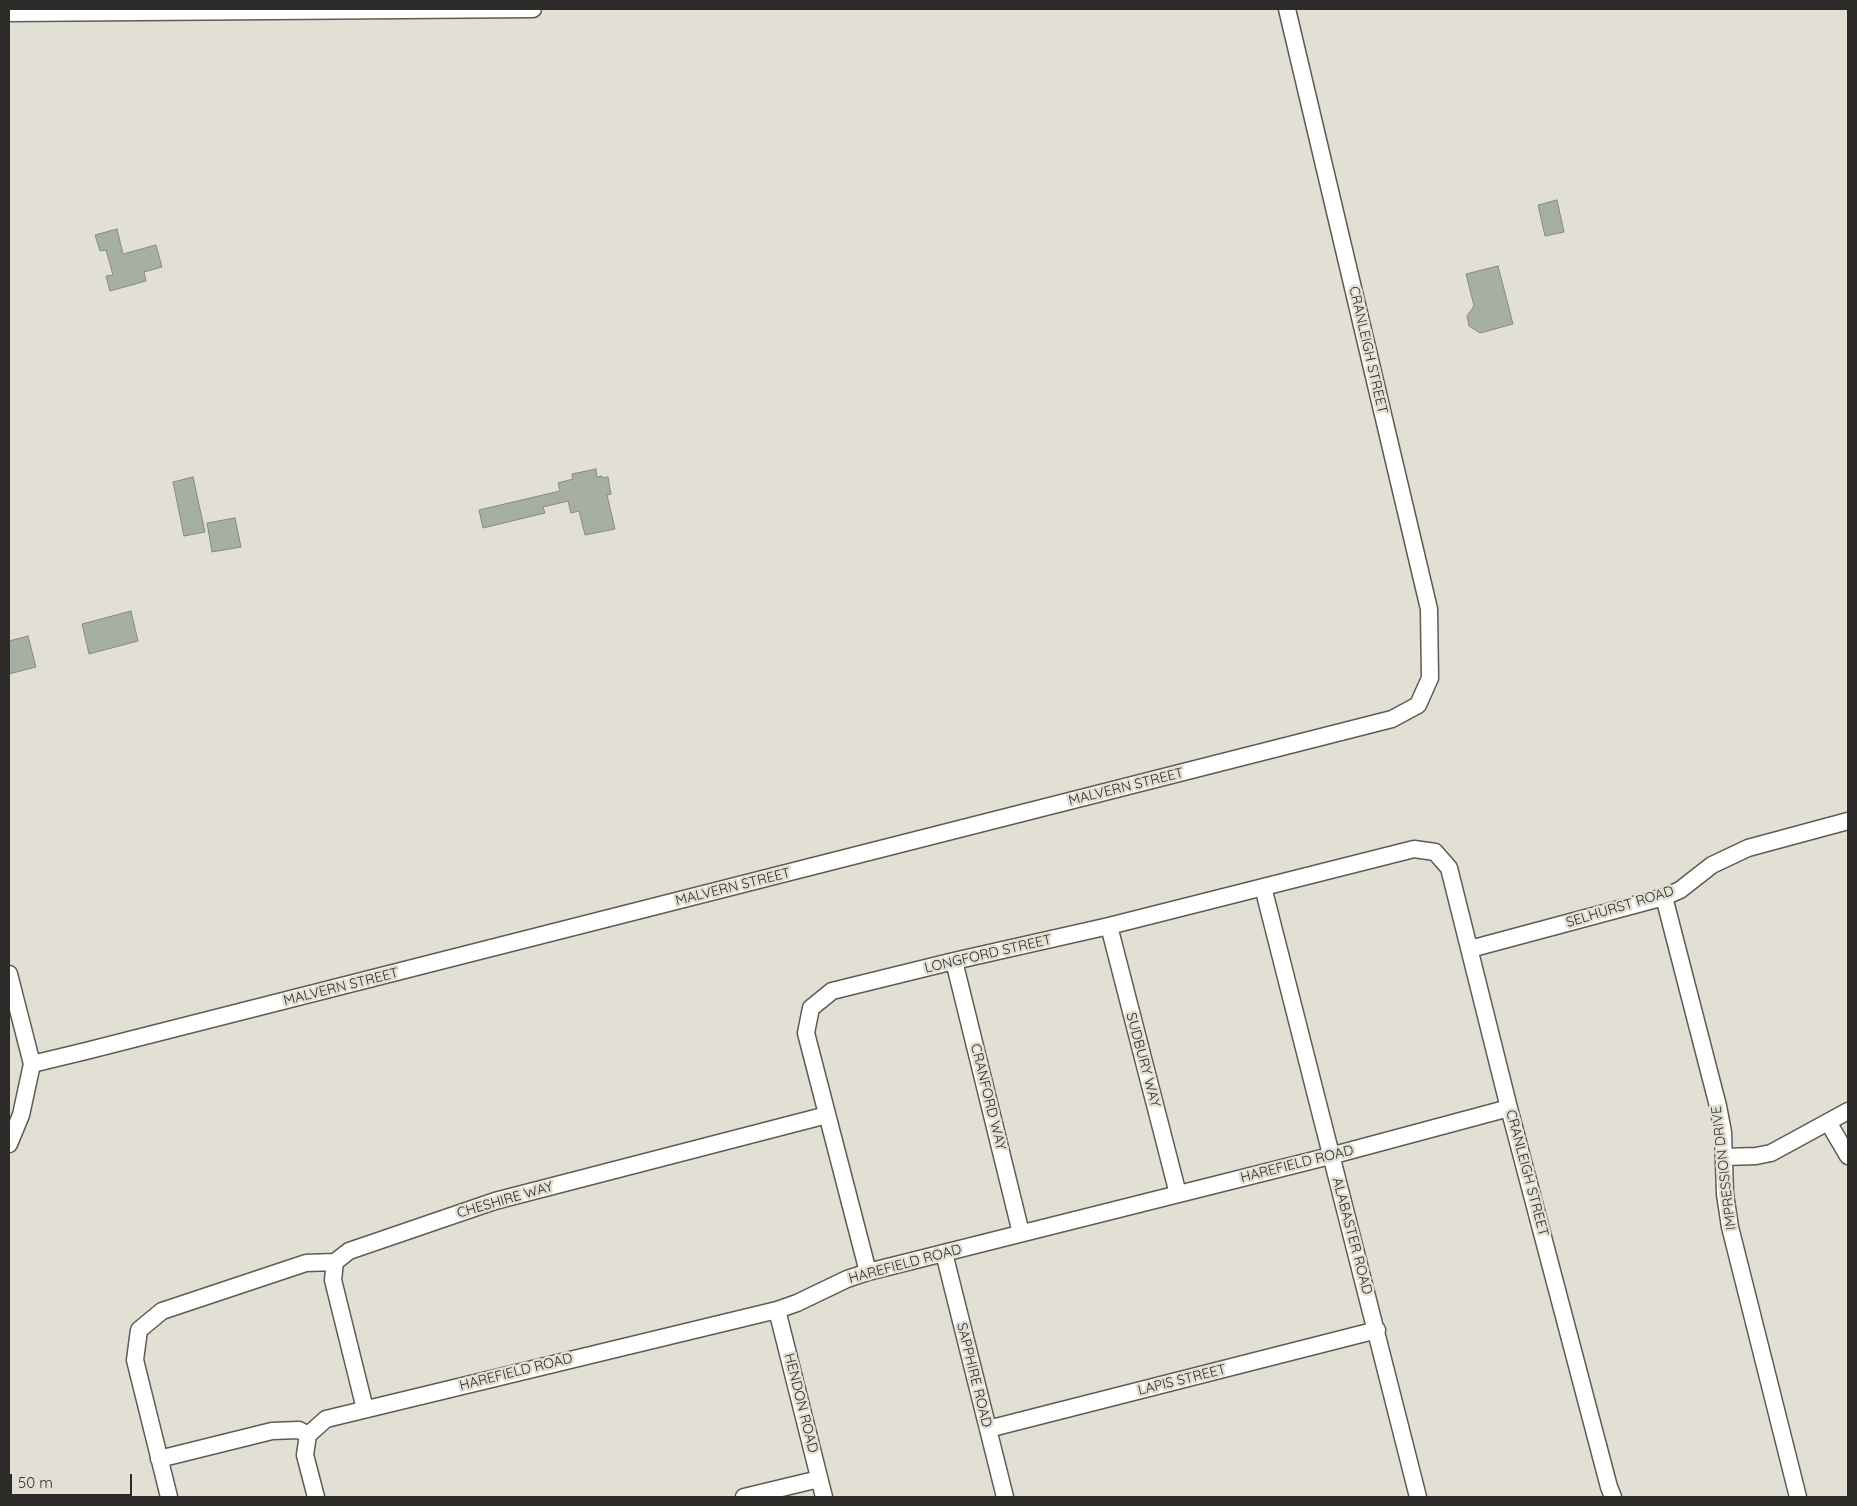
<!DOCTYPE html>
<html>
<head>
<meta charset="utf-8">
<style>
  body { margin:0 }
  #map { position:relative; width:1857px; height:1506px; overflow:hidden; background:#e2e0d4; font-family:Quicksand,sans-serif }
  canvas { display:block }
  .frame { position:absolute; inset:0; border:10px solid #2c2b27; pointer-events:none }
  .scale { position:absolute; left:10px; top:1474px; width:122px; height:22px; box-sizing:border-box; border:2px solid #2c2b27; border-top:0; padding-left:6px; font-size:15px; line-height:18px; white-space:nowrap; color:#2c2b27; -webkit-text-stroke:4px #e2e0d4; paint-order:stroke }
</style>
</head>
<body>
<div id="map">
<canvas width="1857" height="1506"></canvas>
<div class="frame"></div>
<div class="scale">50 m</div>
</div>
<script>
const c = document.querySelector('canvas').getContext('2d');
c.lineJoin = 'round';
function fill(path, color) { c.fillStyle = color; c.fill(path, 'evenodd'); }
const poly = rows => new Path2D(rows.map(r => 'M' + r).join(''));
function trace(path, color, width, dash) { c.strokeStyle = color; c.lineWidth = width; c.lineCap = dash ? 'butt' : 'round'; c.setLineDash(dash || []); c.stroke(path); }
function label(font, color, halo, rows, align = 'center') {
  c.font = font + ' Quicksand,sans-serif'; c.lineWidth = 5; c.setLineDash([]); c.textBaseline = 'middle'; c.strokeStyle = halo; c.fillStyle = color; for (const [text, x, y, turn = 0] of rows) {
    c.save(); c.translate(x, y); c.rotate((+turn || 0) * Math.PI / 180); c.textAlign = isNaN(turn) ? turn : align; if (halo) c.strokeText(text, 0, 0); c.fillText(text, 0, 0); c.restore();
  }
}
const building = poly([
  [1557,200,1564,232,1545,236,1538,205,1557,200],
  [117,229,123,254,156,245,162,267,144,272,146,281,110,291,106,276,113,275,106,250,100,251,95,235,117,229],
  [1498,266,1513,324,1480,333,1469,326,1467,316,1474,306,1466,274,1498,266],
  [596,469,597,477,602,476,603,478,608,477,611,494,607,495,615,529,585,535,579,511,571,513,568,501,543,507,545,513,483,528,479,510,560,491,558,483,573,479,572,474,596,469],
  [193,477,205,532,184,536,173,482,193,477],
  [235,518,241,547,212,552,207,523,235,518],
  [131,611,138,641,89,654,82,624,131,611],
  [28,636,36,667,9,674,9,641,28,636]
]);
fill(building, '#a7aea4');
trace(building, '#858b81', 1);
const minor = poly([
  [9,13,533,9],
  [1263,887,1418,1497],
  [1664,897,1718,1106,1723,1132,1725,1194,1730,1227,1798,1497],
  [1109,926,1178,1194],
  [1470,949,1664,897,1680,890,1712,865,1748,848,1848,821],
  [954,961,1021,1233],
  [9,974,32,1064,21,1115,9,1144],
  [32,1064,86,1051,1392,719,1418,705,1430,678,1429,609,1287,9],
  [1828,1122,1848,1156],
  [1725,1157,1756,1156,1771,1153,1848,1111],
  [944,1253,1005,1497],
  [868,1272,806,1033,811,1008,832,991,954,961,1109,926,1414,849,1435,852,1449,868,1509,1108,1609,1487,1613,1497],
  [777,1310,824,1497],
  [365,1409,333,1280,335,1262,349,1251,495,1201,827,1115],
  [988,1429,1377,1330],
  [308,1435,326,1419,777,1310,797,1303,847,1279,868,1272,1330,1156,1509,1108],
  [308,1435,305,1455,316,1497],
  [159,1459,272,1431,299,1430,308,1435],
  [169,1497,135,1360,139,1330,162,1311,306,1263,335,1262],
  [744,1497,819,1479]
]);
trace(minor, '#5d5c51', 19);
trace(minor, '#fff', 16);
label('14px', '#2c2b27', '#e2e0d4', [
  ["CRANLEIGH STREET",1368,350,77],
  ["MALVERN STREET",1126,787,-14],
  ["MALVERN STREET",733,887,-14],
  ["SELHURST ROAD",1620,907,-17],
  ["LONGFORD STREET",988,954,-13],
  ["MALVERN STREET",341,987,-14],
  ["SUDBURY WAY",1143,1060,75],
  ["CRANFORD WAY",988,1097,76],
  ["HAREFIELD ROAD",1297,1164,-14],
  ["IMPRESSION DRIVE",1724,1168,-97],
  ["CRANLEIGH STREET",1527,1173,75],
  ["CHESHIRE WAY",505,1200,-16],
  ["ALABASTER ROAD",1352,1236,75],
  ["HAREFIELD ROAD",905,1264,-15],
  ["HAREFIELD ROAD",516,1372,-14],
  ["SAPPHIRE ROAD",974,1375,76],
  ["LAPIS STREET",1182,1380,-14],
  ["HENDON ROAD",801,1403,76]
]);
</script>
</body>
</html>
